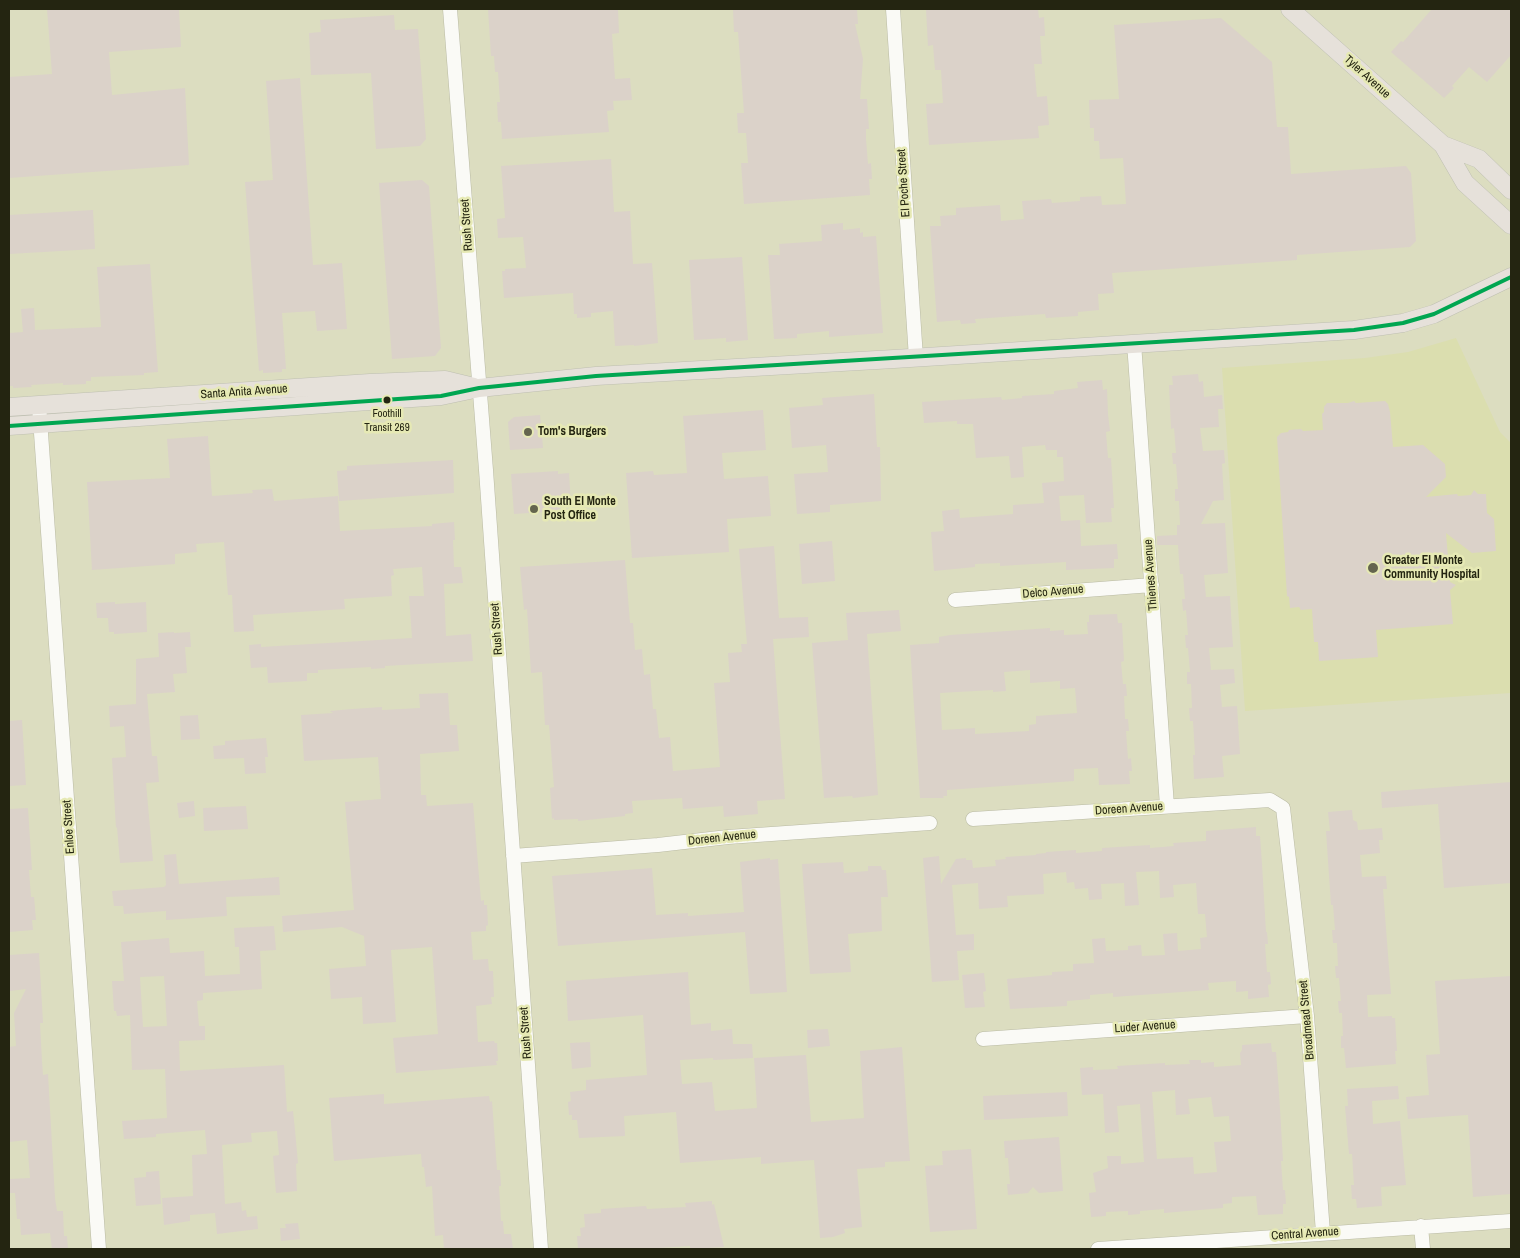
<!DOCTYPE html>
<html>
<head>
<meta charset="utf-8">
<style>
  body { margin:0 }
  #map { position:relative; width:1520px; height:1258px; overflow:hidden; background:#dcddc0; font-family:"Archivo Narrow",sans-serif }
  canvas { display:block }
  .frame { position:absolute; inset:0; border:10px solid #242511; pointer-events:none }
</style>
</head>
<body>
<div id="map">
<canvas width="1520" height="1258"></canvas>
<div class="frame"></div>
</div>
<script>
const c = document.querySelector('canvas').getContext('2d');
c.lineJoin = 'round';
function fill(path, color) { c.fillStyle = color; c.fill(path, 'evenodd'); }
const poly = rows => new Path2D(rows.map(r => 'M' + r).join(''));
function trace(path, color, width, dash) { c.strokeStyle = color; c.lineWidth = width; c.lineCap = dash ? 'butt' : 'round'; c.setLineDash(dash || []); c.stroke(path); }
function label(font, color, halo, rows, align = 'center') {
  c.font = font + ' "Archivo Narrow",sans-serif'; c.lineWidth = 5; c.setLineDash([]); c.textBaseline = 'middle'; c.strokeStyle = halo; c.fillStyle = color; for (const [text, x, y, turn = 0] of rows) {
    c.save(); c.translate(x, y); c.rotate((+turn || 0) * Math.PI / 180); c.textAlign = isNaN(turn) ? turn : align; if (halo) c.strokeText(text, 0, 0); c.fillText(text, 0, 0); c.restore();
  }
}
fill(poly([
  [1456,338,1500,432,1511,443,1511,693,1245,711,1222,368,1365,358,1408,352]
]), '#dbdeaf');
fill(poly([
  [47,9,179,9,181,47,109,52,112,95,185,88,189,165,9,178,9,77,52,74],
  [488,9,618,9,619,33,612,34,615,79,630,78,632,100,613,101,614,110,607,111,609,132,502,139,501,122,498,122,497,102,500,102,498,72,495,72,494,56,491,56],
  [733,9,857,9,858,24,855,24,863,59,860,99,867,99,869,129,866,129,866,139,868,164,871,163,872,179,869,179,870,195,744,204,741,163,748,163,746,133,738,133,737,113,744,113,738,32,734,32],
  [926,9,1038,9,1039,18,1044,17,1045,36,1040,36,1042,64,1034,64,1037,97,1047,96,1049,125,1038,126,1039,138,929,145,926,104,943,103,941,70,935,70,933,45,928,46],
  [1432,9,1511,9,1511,55,1487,82,1469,67,1452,86,1454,88,1444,98,1391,52,1401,41,1403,42],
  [394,15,395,30,418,29,426,139,420,146,376,149,371,73,311,75,309,33,321,32,320,20],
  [1221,18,1272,62,1277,127,1288,127,1291,174,1406,166,1411,173,1416,241,1410,247,1297,255,1297,260,1112,273,1114,293,1098,294,1099,310,1078,312,1078,316,1046,318,1045,314,975,319,976,323,961,324,960,320,937,322,930,226,941,226,940,216,956,215,956,208,1000,205,1001,221,1024,219,1022,201,1051,199,1052,203,1080,201,1080,197,1101,196,1102,205,1126,204,1123,158,1100,159,1099,141,1094,141,1094,128,1090,128,1089,100,1119,99,1114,25],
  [300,78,313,265,342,263,347,329,317,331,315,311,282,313,286,369,282,369,282,372,263,373,263,370,259,371,245,182,273,180,266,81],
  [611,159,614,212,630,211,633,264,652,263,658,343,634,346,634,345,615,346,613,311,591,313,591,317,577,318,577,314,574,314,573,293,504,298,502,271,505,271,505,269,526,268,523,237,498,238,497,219,505,218,501,166],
  [422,180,429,186,441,348,435,356,392,359,379,183],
  [93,210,95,249,9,254,9,215],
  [843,223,843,230,860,228,860,233,863,232,863,237,876,236,883,333,829,337,829,331,797,334,797,338,774,339,768,255,780,255,779,244,822,241,821,225],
  [742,257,748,340,726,342,726,338,694,340,689,260],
  [150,264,158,372,144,373,144,375,91,377,91,381,86,381,86,384,63,385,63,383,31,385,32,387,13,388,13,386,9,386,9,333,23,332,21,309,34,308,35,330,101,327,97,267],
  [1198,374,1199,382,1203,381,1204,397,1222,395,1223,409,1218,409,1219,427,1200,428,1203,451,1224,450,1225,463,1222,464,1224,500,1213,501,1201,524,1225,523,1228,573,1204,575,1206,597,1230,596,1233,647,1209,648,1211,670,1234,669,1235,683,1220,685,1222,707,1237,706,1240,754,1222,756,1224,777,1194,779,1193,755,1195,755,1193,721,1190,721,1189,708,1192,708,1191,684,1187,684,1187,672,1190,672,1188,648,1186,648,1185,635,1188,635,1186,610,1183,611,1182,599,1185,599,1183,574,1180,574,1178,545,1157,545,1157,536,1177,535,1177,525,1180,525,1179,501,1175,501,1175,489,1178,489,1176,464,1173,464,1172,453,1176,453,1174,428,1171,429,1169,385,1173,385,1172,376],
  [1102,380,1103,390,1107,389,1108,414,1110,431,1106,432,1108,458,1111,458,1114,508,1111,508,1112,522,1086,523,1084,495,1059,496,1061,521,1080,520,1081,546,1117,544,1118,559,1114,559,1114,568,1066,570,1066,562,1000,566,1000,563,975,564,975,567,934,571,931,532,944,531,942,511,959,509,960,518,1013,514,1013,505,1044,503,1042,483,1064,481,1063,457,1057,457,1057,450,1046,450,1045,445,1022,447,1024,477,1011,478,1009,456,976,458,973,424,957,424,957,421,924,423,922,402,1001,397,1002,400,1022,398,1022,396,1054,394,1054,391,1078,388,1077,382],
  [874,394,877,447,880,447,881,501,830,505,830,512,797,514,794,474,828,472,826,445,792,448,789,408,823,405,822,398],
  [1354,401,1356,403,1385,401,1388,404,1390,412,1393,447,1423,445,1445,464,1446,477,1426,497,1457,494,1458,496,1471,495,1474,490,1478,494,1486,494,1487,513,1494,519,1496,551,1472,553,1446,533,1450,582,1456,585,1450,590,1453,624,1376,630,1378,657,1319,661,1318,642,1314,642,1312,609,1301,610,1299,607,1290,608,1289,597,1287,596,1277,437,1281,433,1288,432,1289,430,1301,429,1303,431,1323,430,1322,414,1324,412,1324,407,1327,403,1348,403],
  [763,410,766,450,722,453,724,479,768,476,771,516,727,519,729,552,632,558,626,473,653,471,654,475,687,473,683,416],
  [540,415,541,424,547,424,547,435,542,435,543,448,510,450,508,422,514,417],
  [208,436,212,496,253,493,252,490,272,489,274,501,338,496,340,531,432,526,432,524,454,522,455,540,453,540,454,567,461,567,463,583,444,584,446,636,471,634,473,661,385,666,385,668,371,669,371,667,318,670,318,673,307,673,307,681,268,683,267,667,251,668,249,645,261,644,261,647,412,638,409,596,424,596,422,567,393,569,394,575,391,576,392,596,344,599,345,609,253,615,254,631,234,632,232,595,228,595,224,542,196,544,197,552,175,554,175,564,92,570,87,482,170,478,167,439],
  [453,460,454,493,339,501,337,471,347,470,347,466],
  [558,471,558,474,569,473,571,506,560,507,560,511,514,514,511,474],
  [832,541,835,581,802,584,799,544],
  [774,546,779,618,808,617,809,637,773,639,785,799,757,801,758,814,724,817,723,806,683,809,682,798,632,801,633,813,625,814,625,816,578,821,578,819,554,820,554,818,552,819,550,788,554,787,549,725,545,725,542,672,531,673,527,609,524,610,520,567,625,560,630,623,633,623,635,650,642,649,644,675,650,674,653,709,656,709,659,738,670,737,673,771,720,767,714,683,730,682,728,653,742,652,741,644,747,644,739,549],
  [115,602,115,604,146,602,147,632,114,634,114,632,109,632,108,618,97,618,96,603],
  [899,610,901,631,867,634,878,795,853,798,852,796,824,798,812,643,848,640,846,613],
  [1117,614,1118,623,1122,623,1124,661,1121,662,1123,684,1126,684,1127,696,1124,696,1125,719,1128,719,1129,731,1126,731,1128,759,1131,758,1132,771,1129,771,1130,784,1099,785,1098,768,1074,769,1074,781,947,790,947,796,943,796,944,798,920,798,910,645,939,643,939,637,950,635,1050,628,1050,631,1064,630,1064,635,1088,634,1087,622,1089,622,1089,615],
  [1030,670,1030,683,1060,681,1060,689,1075,688,1077,713,1036,716,1036,724,1029,725,1029,731,975,734,975,728,942,730,940,693,993,690,993,692,1006,691,1004,672],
  [174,632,174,633,190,632,191,647,185,647,187,673,173,674,175,692,147,694,152,756,157,756,159,782,146,783,153,861,120,863,117,827,116,828,112,758,126,757,124,726,110,727,109,706,136,704,136,659,159,657,158,633],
  [448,693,450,725,457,725,459,751,420,754,421,795,426,795,427,806,473,803,481,901,484,900,484,905,487,905,488,925,486,926,486,931,471,932,473,960,488,959,489,971,493,971,494,997,491,997,492,1004,476,1006,478,1042,494,1041,495,1043,497,1043,498,1061,496,1061,497,1065,396,1073,393,1038,438,1034,432,947,391,950,396,1022,363,1024,362,997,331,999,329,969,366,966,364,936,342,927,283,932,282,916,354,910,345,802,381,799,378,757,304,761,301,715,333,713,330,711,352,709,382,707,382,710,420,708,419,694],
  [198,715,200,739,181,740,180,716],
  [22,720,26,785,9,786,9,721],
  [266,738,268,757,265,757,266,773,245,774,244,758,214,759,213,746,225,745,225,741],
  [1511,782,1511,883,1444,888,1438,804,1382,808,1381,792],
  [194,801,195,816,179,818,177,803],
  [246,806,248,829,204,831,203,808],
  [28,808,32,870,29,870,31,897,34,897,36,920,32,920,33,930,9,932,9,809],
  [1352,810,1353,820,1357,822,1358,830,1382,828,1383,840,1379,840,1380,853,1360,855,1362,877,1386,876,1387,889,1383,889,1391,994,1367,995,1368,1017,1392,1016,1392,1018,1395,1018,1397,1051,1395,1051,1396,1064,1346,1068,1344,1048,1341,1048,1341,1036,1343,1036,1342,1013,1339,1013,1338,1001,1341,1001,1339,978,1336,978,1335,966,1338,966,1337,943,1333,943,1332,930,1335,930,1333,905,1331,905,1326,831,1330,831,1328,812],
  [1256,827,1256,836,1260,836,1262,864,1266,932,1267,932,1268,944,1265,944,1267,972,1270,972,1271,984,1268,985,1269,997,1248,999,1248,991,1236,992,1236,981,1208,983,1209,990,1113,997,1113,993,1090,995,1090,999,1067,1001,1067,1006,1010,1009,1007,979,1052,975,1052,972,1073,971,1073,964,1094,963,1092,939,1105,938,1106,951,1128,950,1128,946,1141,945,1142,956,1165,955,1163,934,1177,933,1178,951,1201,949,1200,938,1207,937,1205,914,1198,914,1196,883,1173,885,1174,897,1160,898,1159,871,1136,872,1139,905,1125,906,1124,883,1101,884,1102,899,1089,900,1088,888,1075,889,1074,882,1067,883,1066,872,1043,874,1044,894,1007,896,1008,907,979,909,978,883,952,885,956,935,974,934,974,950,957,951,959,980,932,982,923,858,939,856,941,884,956,859,966,858,966,860,972,860,973,868,996,866,995,860,1006,859,1005,857,1036,855,1036,854,1046,853,1046,852,1076,850,1076,853,1102,851,1102,848,1150,845,1150,848,1174,846,1173,843,1206,841,1206,831],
  [176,854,179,884,279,877,280,895,226,897,227,916,166,920,166,911,124,914,123,906,114,906,112,891,164,887,166,885,164,855],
  [770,858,770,860,778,859,787,992,750,994,745,932,558,946,552,876,652,868,656,915,688,913,688,916,744,912,740,862],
  [843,862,844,873,868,871,868,866,881,866,882,870,886,870,888,897,881,897,882,931,848,934,851,972,810,974,802,864],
  [274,926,276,950,260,951,262,989,203,993,203,1000,197,1001,199,1026,205,1026,205,1040,179,1041,180,1071,284,1065,287,1112,293,1111,295,1130,298,1163,296,1164,297,1191,276,1193,273,1156,279,1155,277,1131,251,1133,252,1142,222,1145,225,1204,241,1202,242,1211,246,1210,247,1217,257,1216,258,1229,217,1234,215,1213,190,1215,190,1221,164,1225,162,1198,193,1196,192,1155,207,1154,205,1130,156,1134,156,1137,124,1139,122,1121,167,1118,165,1069,132,1070,130,1015,117,1016,116,1011,114,1011,112,981,124,981,121,942,169,938,170,953,204,951,205,976,240,974,239,947,235,947,234,928],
  [164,976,167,1026,143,1027,140,977],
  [39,953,43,1023,40,1023,42,1061,43,1075,48,1074,55,1198,57,1211,63,1211,64,1236,67,1236,68,1249,52,1249,50,1233,21,1235,20,1219,17,1219,15,1193,9,1193,9,1179,30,1178,27,1140,9,1142,9,1047,16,1046,14,1013,26,989,10,991,9,955],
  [688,972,691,1025,711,1023,711,1031,732,1029,733,1044,752,1044,753,1058,713,1060,713,1058,680,1060,682,1084,712,1082,715,1111,757,1108,754,1058,806,1055,811,1122,864,1118,860,1051,902,1047,910,1161,885,1162,885,1167,857,1169,862,1227,844,1229,845,1233,833,1237,820,1238,814,1160,761,1164,761,1157,680,1163,676,1112,624,1116,625,1136,579,1138,577,1120,572,1120,572,1115,569,1115,568,1102,571,1101,570,1092,586,1090,586,1080,647,1075,643,1015,568,1021,566,981],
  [984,973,986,991,983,992,985,1007,965,1008,962,975],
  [1511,976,1511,1194,1473,1197,1468,1115,1408,1119,1406,1097,1429,1095,1426,1055,1440,1054,1435,981],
  [828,1029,830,1046,808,1048,807,1030],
  [590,1042,591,1067,572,1069,570,1043],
  [1271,1043,1272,1052,1276,1052,1279,1092,1283,1161,1281,1161,1283,1190,1285,1190,1286,1204,1283,1204,1283,1214,1258,1215,1256,1196,1232,1197,1232,1203,1223,1204,1223,1208,1164,1213,1164,1209,1140,1211,1140,1214,1128,1215,1128,1211,1106,1212,1106,1216,1091,1217,1089,1193,1096,1192,1093,1173,1108,1168,1107,1156,1121,1156,1121,1164,1144,1162,1140,1104,1117,1106,1119,1132,1105,1133,1103,1094,1082,1095,1080,1068,1093,1067,1093,1070,1118,1069,1117,1066,1165,1063,1165,1065,1190,1064,1189,1060,1201,1060,1201,1063,1214,1062,1214,1067,1241,1065,1240,1053,1242,1050,1242,1045],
  [1175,1090,1176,1115,1190,1114,1188,1099,1211,1097,1214,1117,1229,1116,1231,1141,1214,1142,1217,1172,1194,1174,1193,1157,1157,1159,1152,1092],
  [1398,1086,1399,1099,1372,1101,1373,1124,1400,1121,1406,1185,1381,1187,1382,1206,1357,1208,1356,1199,1352,1199,1351,1185,1354,1185,1352,1154,1349,1154,1345,1106,1348,1106,1347,1089],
  [1067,1092,1068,1116,984,1120,983,1096],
  [384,1094,384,1104,489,1096,490,1102,492,1101,497,1170,500,1170,501,1186,499,1186,501,1221,503,1221,504,1234,511,1234,513,1249,444,1249,443,1235,435,1236,432,1186,426,1187,424,1167,422,1167,421,1154,334,1161,329,1098],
  [1059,1137,1063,1191,1039,1193,1033,1187,1028,1193,1008,1195,1007,1184,1010,1184,1008,1158,1005,1158,1004,1141],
  [971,1149,977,1229,930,1232,925,1166,943,1165,942,1151],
  [159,1171,161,1204,136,1206,134,1178,146,1177,146,1172],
  [712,1201,712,1205,714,1204,724,1247,690,1249,690,1246,642,1249,578,1249,577,1236,581,1236,580,1228,585,1227,584,1214,601,1213,601,1209,646,1206,647,1209,686,1207,685,1203],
  [298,1223,300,1239,281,1241,280,1228,286,1228,285,1224]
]), '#dbd2c9');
const minor = poly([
  [450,9,486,470,541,1249],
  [893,9,916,358],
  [1134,343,1167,806],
  [39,405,99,1249],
  [955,600,1152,585],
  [973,819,1270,800,1283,808,1307,1016,1323,1233],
  [513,856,658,845,728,837,930,823],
  [983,1039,1307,1016],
  [1421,1226,1423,1249],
  [1098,1249,1511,1221]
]);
const major = poly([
  [1290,9,1443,145,1465,183,1511,225],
  [1443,145,1479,159,1511,190],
  [9,407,370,383,445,380,474,387],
  [9,426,441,396,479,388,596,376,894,359,1354,330,1403,323,1434,314,1511,277]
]);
trace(minor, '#b9baa3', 15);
trace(major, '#bebfb1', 19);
trace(minor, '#fafaf6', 14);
trace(major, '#e6e1da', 18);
trace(poly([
  [9,426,441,396,479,388,596,376,1354,330,1403,323,1434,314,1511,277]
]), '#00a651', 4);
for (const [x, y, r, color] of [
  [387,400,4.5,"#242511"],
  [528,432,5,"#64654e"],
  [534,509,5,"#64654e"],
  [1373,568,6,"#64654e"]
]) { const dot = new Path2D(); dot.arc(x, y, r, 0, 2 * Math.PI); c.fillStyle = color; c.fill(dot); trace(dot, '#e6e9b4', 2); }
label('11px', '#242511', '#e6e9b4', [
  ["Foothill",387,414],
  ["Transit 269",387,428]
]);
label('12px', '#242511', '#e6e9b4', [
  ["Tyler Avenue",1367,77,42],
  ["El Poche Street",904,183,-94],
  ["Rush Street",467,225,-94],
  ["Santa Anita Avenue",244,392,-4],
  ["Thienes Avenue",1151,575,-94],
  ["Delco Avenue",1053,592,-5],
  ["Rush Street",497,629,-94],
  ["Doreen Avenue",1129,809,-4],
  ["Enloe Street",69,827,-94],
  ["Doreen Avenue",722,838,-6],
  ["Broadmead Street",1307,1020,-95],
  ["Luder Avenue",1145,1027,-4],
  ["Rush Street",526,1033,-94],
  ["Central Avenue",1305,1234,-4]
]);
label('bold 12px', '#242511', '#e6e9b4', [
  ["Tom's Burgers",538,432],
  ["South El Monte",544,502],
  ["Post Office",544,516],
  ["Greater El Monte",1384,561],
  ["Community Hospital",1384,575]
], 'left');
</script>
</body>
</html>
